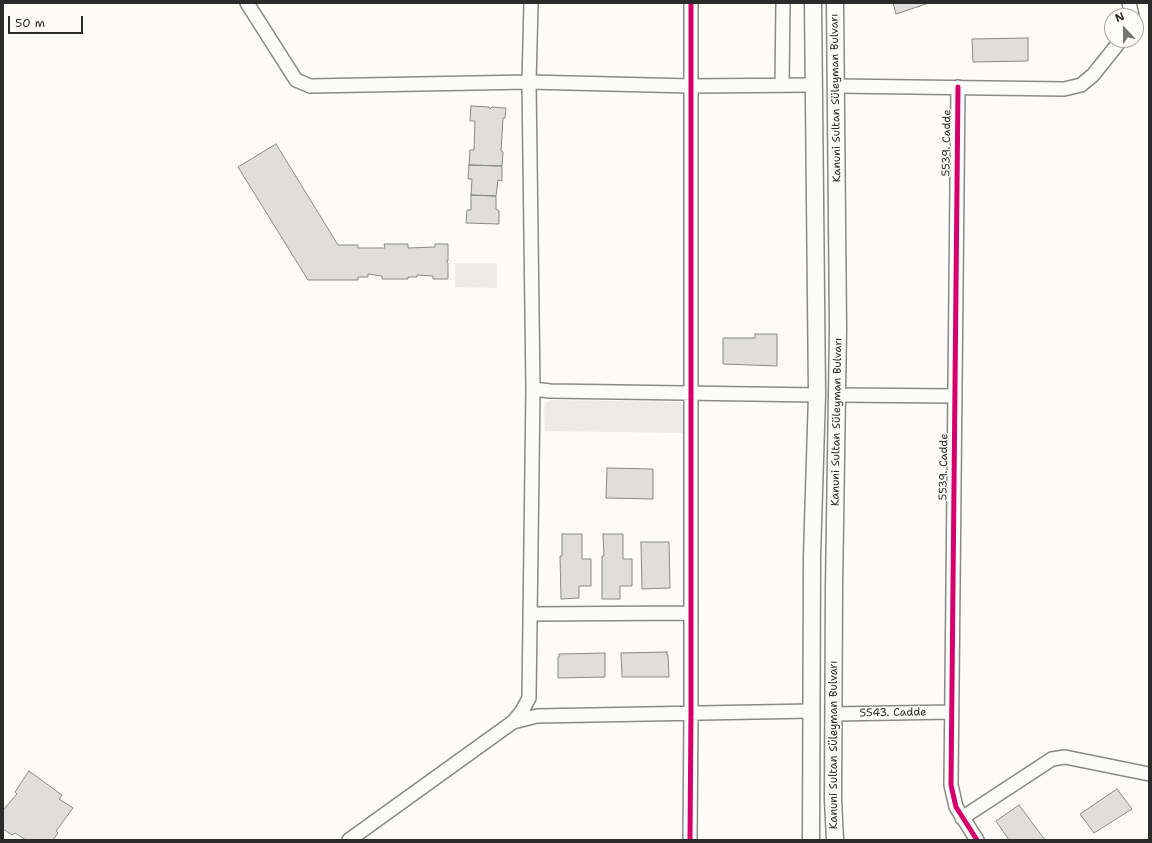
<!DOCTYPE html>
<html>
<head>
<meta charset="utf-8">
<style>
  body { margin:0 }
  #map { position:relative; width:1152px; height:843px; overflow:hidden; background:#fcfbf8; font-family:"Shantell Sans",sans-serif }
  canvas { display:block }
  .frame { position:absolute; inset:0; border:4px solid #2b2b2b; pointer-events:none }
  .north { position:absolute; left:1104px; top:8px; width:40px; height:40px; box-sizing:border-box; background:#fdfcf7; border:1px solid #a9a8a5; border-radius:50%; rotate:338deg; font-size:11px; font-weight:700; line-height:16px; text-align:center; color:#2b2b2b }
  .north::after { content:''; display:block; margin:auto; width:14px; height:18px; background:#747473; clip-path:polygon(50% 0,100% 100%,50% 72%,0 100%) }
  .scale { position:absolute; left:8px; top:16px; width:75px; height:18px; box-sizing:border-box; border:2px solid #2b2b2b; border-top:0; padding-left:5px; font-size:12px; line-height:14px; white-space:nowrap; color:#2b2b2b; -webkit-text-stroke:3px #fdfcf7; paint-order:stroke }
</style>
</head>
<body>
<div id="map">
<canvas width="1152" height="843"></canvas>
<div class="frame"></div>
<div class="north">N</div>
<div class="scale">50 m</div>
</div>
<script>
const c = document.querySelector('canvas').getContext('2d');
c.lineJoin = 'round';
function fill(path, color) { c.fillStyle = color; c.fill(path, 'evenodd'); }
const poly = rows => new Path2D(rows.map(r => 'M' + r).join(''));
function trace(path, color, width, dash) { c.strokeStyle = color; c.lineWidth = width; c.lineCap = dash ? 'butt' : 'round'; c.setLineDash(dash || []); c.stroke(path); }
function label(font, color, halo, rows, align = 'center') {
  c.font = font + ' "Shantell Sans",sans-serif'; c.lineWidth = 3; c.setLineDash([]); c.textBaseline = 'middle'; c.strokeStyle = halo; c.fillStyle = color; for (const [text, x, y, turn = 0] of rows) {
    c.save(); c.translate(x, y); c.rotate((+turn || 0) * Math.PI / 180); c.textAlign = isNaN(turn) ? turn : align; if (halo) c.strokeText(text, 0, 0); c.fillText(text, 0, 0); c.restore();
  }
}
fill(poly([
  [455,263,497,263,497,288,455,287],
  [551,400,680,402,685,406,685,433,545,431,544,407,546,403]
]), '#ecebe8');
const building = poly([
  [893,3,929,3,896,14,893,3],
  [1028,38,1028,61,973,62,972,39,1028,38],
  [471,106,489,107,490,109,492,107,506,108,505,118,503,118,501,151,503,152,502,166,469,165,470,150,474,150,475,121,470,121,471,106],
  [276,144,338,245,358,245,358,248,385,248,384,244,408,244,408,248,435,247,435,244,448,244,448,261,446,261,448,263,448,279,433,279,433,276,417,275,417,277,408,277,408,279,382,279,382,276,368,274,368,277,358,277,358,280,308,280,238,167,276,144],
  [469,165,502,166,502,181,498,180,496,196,471,195,472,179,468,179,469,165],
  [471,195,496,196,496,209,499,211,499,224,466,223,467,210,471,210,471,195],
  [755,334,777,334,777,366,723,364,723,338,755,338,755,334],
  [607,468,653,469,653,499,606,498,607,468],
  [562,534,582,534,582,559,591,559,591,586,579,586,579,598,561,599,560,556,562,556,562,534],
  [603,534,623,534,623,559,632,559,632,586,620,586,620,599,602,599,602,556,604,556,603,534],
  [641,542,669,542,670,588,642,589,641,542],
  [667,652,667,655,668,655,669,677,622,677,621,653,667,652],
  [605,653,605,677,558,678,558,657,559,657,559,654,605,653],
  [29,771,62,795,59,799,73,808,56,831,58,833,53,840,26,840,15,833,12,835,3,829,3,810,17,794,15,792,29,771],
  [1117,789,1132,809,1094,833,1080,814,1117,789],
  [1019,805,1045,840,1009,840,996,821,1019,805]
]);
fill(building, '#dfdedc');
trace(building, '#898987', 1);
const minor = poly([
  [247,3,296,80,310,86,529,82,691,86,813,85],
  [1129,3,1132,16],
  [782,85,783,3],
  [836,86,1064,89,1081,85,1093,75,1121,40],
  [958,87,951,785,956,807,977,840],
  [533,389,550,391,817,395],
  [838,395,955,396],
  [530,614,691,613],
  [834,714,952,712],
  [513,722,522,711,529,698,533,389,529,82,531,3],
  [962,818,1052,759,1065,757,1149,774],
  [349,840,513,722,537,716,811,711],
  [690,840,691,712,691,3]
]);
const major = poly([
  [811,840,812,556,817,395,813,3],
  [835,840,833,800,834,587,838,329,835,3]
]);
trace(minor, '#898987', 16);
trace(major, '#898987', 19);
trace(minor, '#fbfbf9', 13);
trace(major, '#fbfbf9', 16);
trace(poly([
  [958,87,951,785,956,807,977,840],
  [690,840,691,712,691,3]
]), '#d6006c', 5);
label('11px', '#2b2b2b', '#fdfcf7', [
  ["Kanuni Sultan Süleyman Bulvarı",836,98,-91],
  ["5539. Cadde",947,143,-89],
  ["Kanuni Sultan Süleyman Bulvarı",837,422,-89],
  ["5539. Cadde",944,467,-89],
  ["5543. Cadde",893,713,-1],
  ["Kanuni Sultan Süleyman Bulvarı",834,745,-90]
]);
</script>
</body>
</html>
